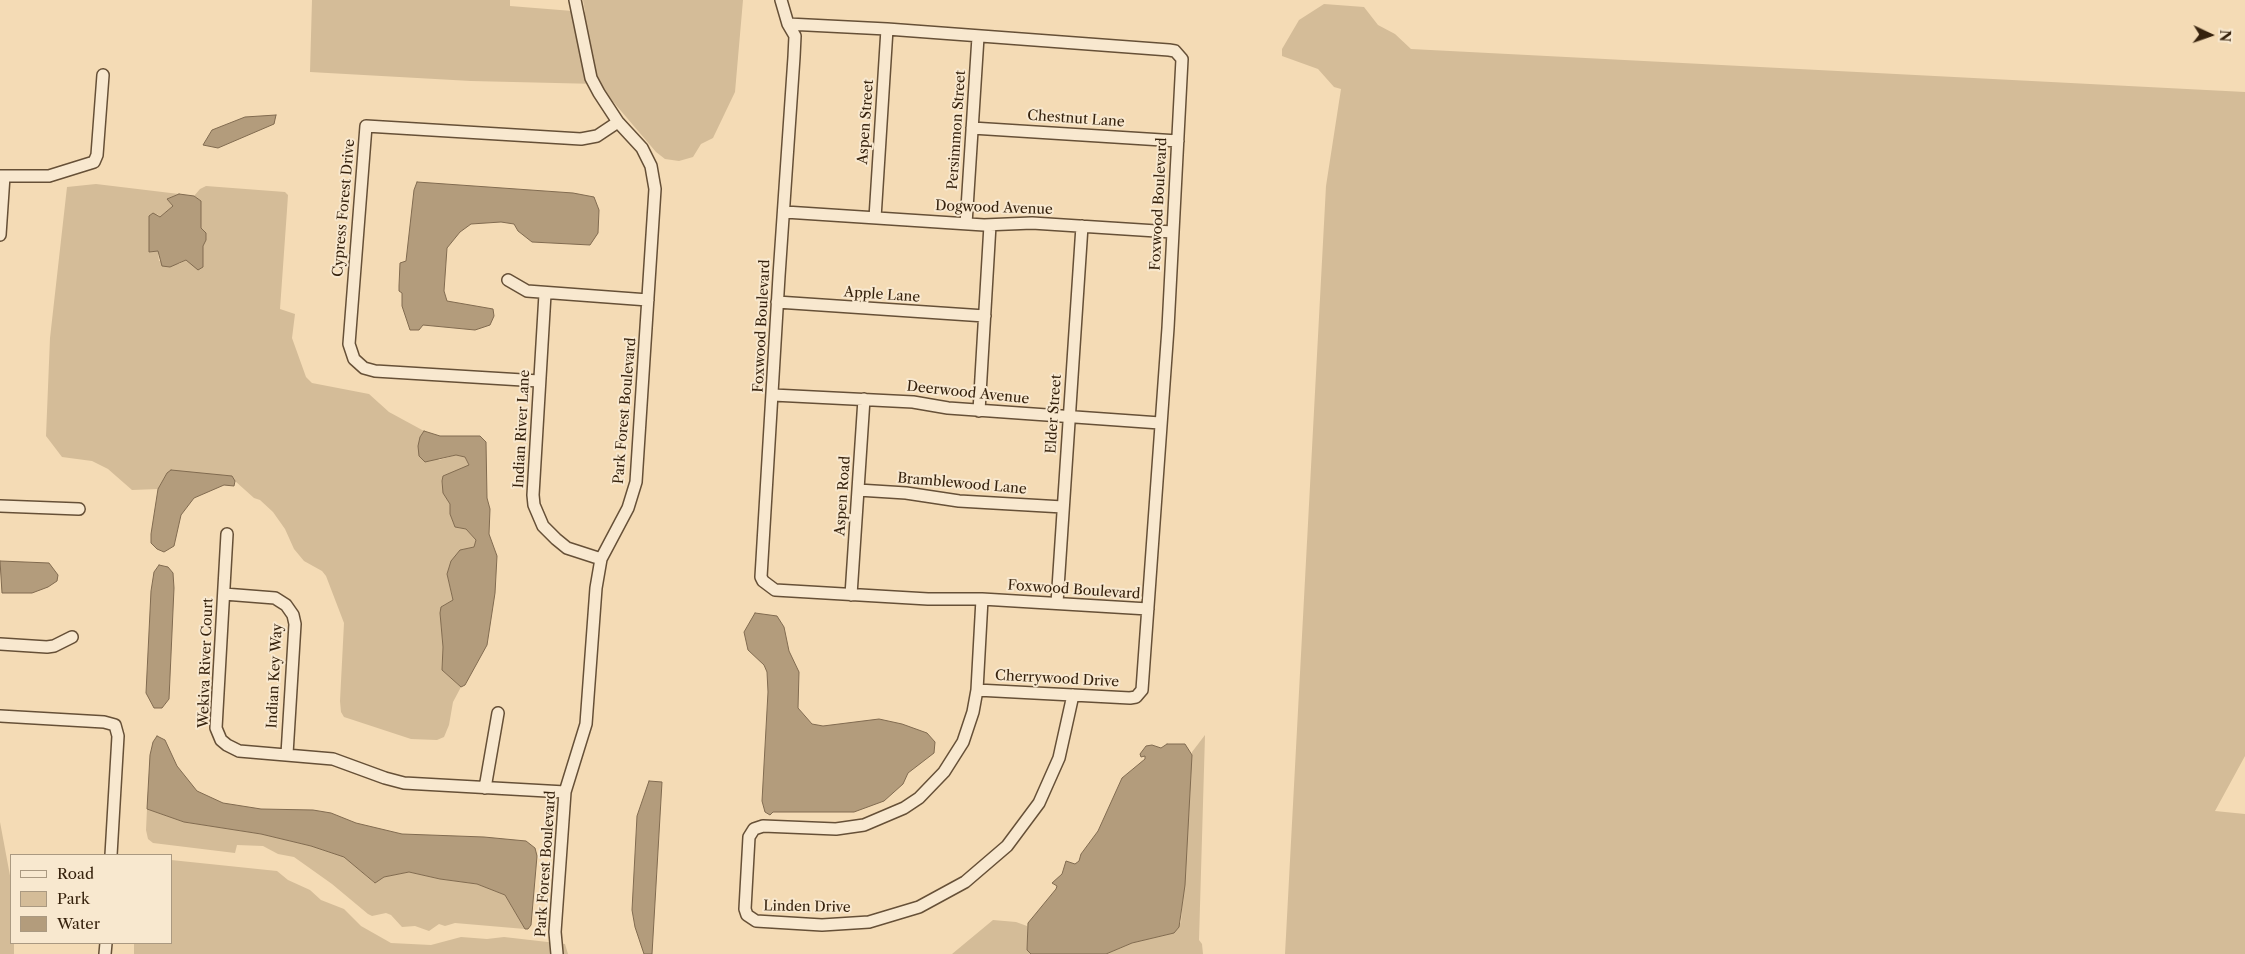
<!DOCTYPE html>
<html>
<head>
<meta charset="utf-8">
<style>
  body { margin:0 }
  #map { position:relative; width:2245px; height:954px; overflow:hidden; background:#f4dbb5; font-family:"Libre Caslon Text",serif }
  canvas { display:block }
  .legend { position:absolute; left:10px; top:854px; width:162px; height:90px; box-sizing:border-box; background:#f8e8cf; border:1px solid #aa9981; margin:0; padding:6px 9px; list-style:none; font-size:15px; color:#36220d }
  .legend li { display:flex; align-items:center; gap:10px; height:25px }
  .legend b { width:25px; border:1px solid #aa9981 }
  .north { position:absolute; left:2185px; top:10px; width:50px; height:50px; -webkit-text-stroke:4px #f8e8cf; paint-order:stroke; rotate:93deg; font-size:14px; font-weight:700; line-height:20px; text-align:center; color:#36220d }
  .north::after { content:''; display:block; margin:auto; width:18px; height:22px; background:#36220d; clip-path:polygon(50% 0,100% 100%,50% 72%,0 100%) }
</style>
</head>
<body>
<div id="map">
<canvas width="2245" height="954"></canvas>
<ul class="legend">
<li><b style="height:6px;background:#f8e8cf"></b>Road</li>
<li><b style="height:14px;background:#d4bc98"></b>Park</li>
<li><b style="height:14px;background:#b39c7c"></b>Water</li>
</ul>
<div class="north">N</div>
</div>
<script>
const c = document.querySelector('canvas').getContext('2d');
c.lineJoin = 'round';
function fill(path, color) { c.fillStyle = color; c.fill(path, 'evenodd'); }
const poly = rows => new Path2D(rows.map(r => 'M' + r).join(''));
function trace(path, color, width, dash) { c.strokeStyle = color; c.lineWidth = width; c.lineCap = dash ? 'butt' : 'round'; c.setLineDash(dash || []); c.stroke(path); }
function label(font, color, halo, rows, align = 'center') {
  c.font = font + ' "Libre Caslon Text",serif'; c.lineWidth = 4; c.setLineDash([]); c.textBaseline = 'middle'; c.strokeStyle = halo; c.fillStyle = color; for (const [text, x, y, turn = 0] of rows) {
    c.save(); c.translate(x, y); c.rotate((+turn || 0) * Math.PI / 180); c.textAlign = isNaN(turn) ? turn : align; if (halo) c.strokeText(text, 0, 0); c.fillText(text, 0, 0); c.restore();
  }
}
fill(poly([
  [312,0,510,0,510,6,585,12,583,0,743,0,735,92,713,138,701,144,693,157,679,161,665,159,656,152,598,84,471,81,310,72],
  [1324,4,1364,7,1378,25,1395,34,1411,49,2245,92,2245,756,2215,811,2245,814,2245,954,1285,954,1326,186,1341,89,1334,87,1318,69,1282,56,1282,49,1299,20],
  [96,184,179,194,167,199,173,206,160,217,157,214,150,252,158,251,159,261,179,264,186,260,203,267,203,246,206,240,201,228,201,201,194,196,200,189,206,186,285,192,288,195,287,210,280,309,295,314,292,338,306,377,312,383,369,394,389,412,424,431,420,437,439,460,456,455,465,457,469,466,443,476,442,481,443,492,450,504,450,514,455,527,466,529,476,540,474,547,460,550,447,574,453,600,441,607,440,613,443,647,442,670,461,687,453,702,449,725,444,737,437,740,411,739,344,717,341,712,340,701,344,623,326,576,322,571,304,561,294,549,285,529,273,512,260,500,254,498,235,481,232,476,167,473,158,489,132,490,108,469,92,461,62,457,46,436,50,338,67,187],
  [1205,735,1199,940,1202,944,1203,954,1106,954,1132,943,1174,933,1181,922,1192,752],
  [147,809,184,822,261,834,311,846,345,857,374,883,384,877,409,872,440,879,477,884,505,895,525,929,455,923,445,926,439,924,429,931,415,926,402,927,391,915,386,913,372,916,368,914,332,884,294,857,278,854,263,846,237,845,235,853,153,843,148,839,146,830],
  [0,822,11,881,11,943,14,943,14,954,0,954],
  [171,860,277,871,288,880,310,890,321,900,344,909,361,926,391,943,431,945,461,937,487,939,504,937,565,944,568,954,134,954,134,943,171,943],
  [993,920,1016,922,1027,926,1027,950,1031,954,952,954]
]), '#d4bc98');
const water = poly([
  [276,115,274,124,218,148,203,145,212,130,245,117,276,115],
  [417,182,573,193,594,197,599,210,598,233,590,245,532,242,518,231,514,224,501,222,471,224,460,232,447,248,444,291,447,301,493,309,494,316,490,325,475,330,423,325,419,330,410,330,402,306,402,293,399,291,399,286,400,263,406,261,414,190,417,182],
  [179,194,194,196,201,201,201,228,206,233,206,240,203,246,203,267,198,270,186,260,170,267,162,266,158,251,149,252,149,216,153,213,160,217,173,206,167,199,179,194],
  [424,431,440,436,480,436,486,442,487,498,490,509,489,534,497,556,495,593,487,645,465,685,461,687,442,670,443,647,440,613,441,607,453,600,447,574,451,561,460,550,474,547,476,540,466,529,455,527,450,514,450,504,443,493,442,481,443,476,469,465,465,457,456,455,425,462,419,456,418,446,420,437,424,431],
  [171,470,232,476,235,481,234,486,224,485,194,498,181,515,174,546,164,552,157,549,151,543,151,534,158,489,167,473,171,470],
  [0,561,49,563,58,575,57,581,48,587,32,593,2,593,0,561],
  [159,565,168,567,173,573,174,588,169,699,162,708,154,708,146,693,151,591,154,572,159,565],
  [755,613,777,616,784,627,789,651,799,672,798,708,812,724,823,726,879,719,902,724,927,733,935,742,934,753,908,773,903,784,884,801,854,812,773,812,770,815,765,812,762,801,768,692,767,672,764,665,748,650,744,632,755,613],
  [157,736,165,740,177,766,197,791,223,803,261,809,313,810,331,813,356,823,402,834,484,837,526,841,535,848,537,856,531,925,528,929,525,929,505,895,477,884,440,879,409,872,384,877,375,883,344,857,311,846,261,834,184,822,147,809,150,755,153,742,157,736],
  [1167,744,1185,744,1192,755,1185,885,1179,927,1174,933,1132,943,1106,954,1031,954,1027,950,1028,923,1056,889,1057,886,1052,883,1062,874,1066,861,1075,864,1079,861,1081,854,1098,831,1122,778,1145,759,1145,756,1141,757,1140,754,1146,746,1152,745,1161,748,1167,744],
  [649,781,662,782,652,954,644,954,635,927,632,910,637,816,649,781]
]);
fill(water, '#b39c7c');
trace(water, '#816b50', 1);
const minor = poly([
  [781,0,788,24,795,36,794,57,779,276,761,577,763,581,775,590,928,599,982,599,1148,609],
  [788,24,887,29,1169,50,1175,51,1182,59,1168,328,1142,690,1136,697,1130,698,977,690],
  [972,128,1178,141],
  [0,176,49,176,94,162,97,155,103,75],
  [785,212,984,225,1032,223,1172,232],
  [875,218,887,29],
  [966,224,978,37],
  [0,235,4,176],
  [508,280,527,291,648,300],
  [545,294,533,495,534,505,543,526,556,539,567,548,601,559],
  [777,302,985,316],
  [539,381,375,371,364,368,354,359,349,344,366,126,581,139,597,136,618,122],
  [773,395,913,402,948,408,1160,423],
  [979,411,990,225],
  [858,490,906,493,959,501,1063,507],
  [0,506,79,509],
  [227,534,216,728,221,740,227,745,239,751,333,759,385,778,404,783,565,792],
  [224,594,275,598,286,605,293,615,295,624,287,754],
  [851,595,864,399],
  [982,599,977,690,973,712,963,742,944,772,919,798,904,808,864,825,836,829,763,826,754,829,749,837,745,909,747,915,756,921,822,925,869,922,919,907,965,882,1007,846,1039,803,1059,758,1073,695],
  [1057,603,1082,226],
  [0,644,47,647,54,646,72,637],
  [0,716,104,722,115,725,118,736,111,855],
  [485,788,498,713],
  [105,954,106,943],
  [557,954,555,932,565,792,586,724,596,588,601,559,628,508,636,482,655,189,651,166,642,148,618,122,599,93,591,78,575,0]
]);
trace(minor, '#665037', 14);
trace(minor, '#f8e8cf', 11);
label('14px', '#36220d', '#f8e8cf', [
  ["Chestnut Lane",1076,119,4],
  ["Aspen Street",866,122,-86],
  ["Persimmon Street",957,130,-86],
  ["Foxwood Boulevard",1159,204,-87],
  ["Cypress Forest Drive",344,208,-85],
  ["Dogwood Avenue",994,208,2],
  ["Apple Lane",882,295,4],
  ["Foxwood Boulevard",762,326,-87],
  ["Deerwood Avenue",968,393,6],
  ["Park Forest Boulevard",625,411,-85],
  ["Elder Street",1054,414,-86],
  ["Indian River Lane",522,429,-87],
  ["Bramblewood Lane",962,484,5],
  ["Aspen Road",843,496,-86],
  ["Foxwood Boulevard",1074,590,4],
  ["Wekiva River Court",206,663,-88],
  ["Indian Key Way",275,676,-87],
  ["Cherrywood Drive",1057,679,3],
  ["Park Forest Boulevard",546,864,-86],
  ["Linden Drive",807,907,1]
]);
</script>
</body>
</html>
